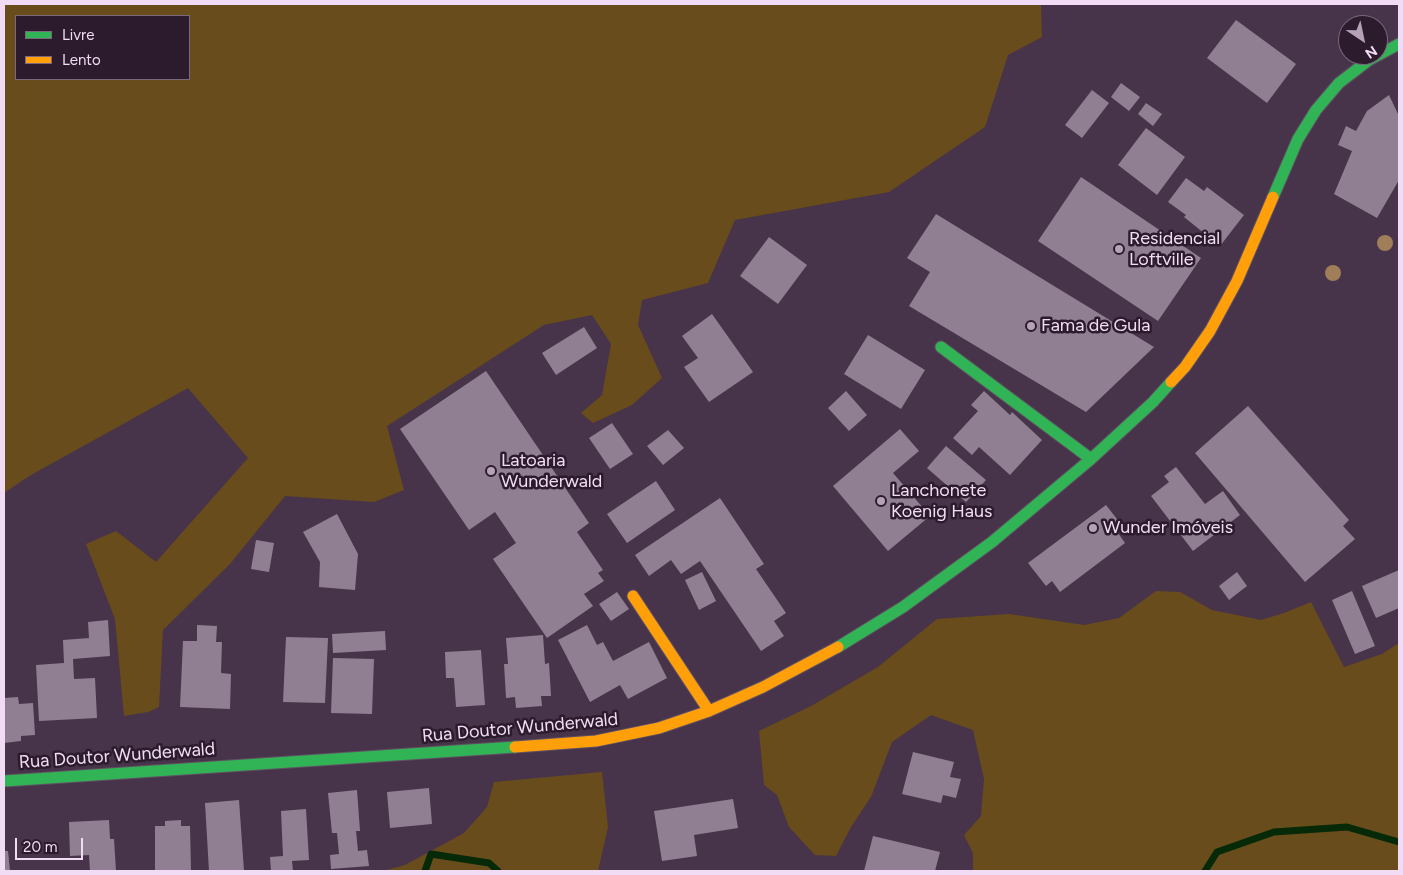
<!DOCTYPE html>
<html>
<head>
<meta charset="utf-8">
<style>
  body { margin:0 }
  #map { position:relative; width:1403px; height:875px; overflow:hidden; background:#47344a; font-family:Figtree,sans-serif }
  canvas { display:block }
  .frame { position:absolute; inset:0; border:5px solid #f2dcf5; pointer-events:none }
  .legend { position:absolute; left:15px; top:15px; width:175px; height:65px; box-sizing:border-box; background:#2b1b2d; border:1px solid #7b687d; margin:0; padding:6px 9px; list-style:none; font-size:15px; color:#f2dcf5 }
  .legend li { display:flex; align-items:center; gap:10px; height:25px }
  .legend b { width:25px; border:1px solid #7b687d }
  .north { position:absolute; left:1338px; top:15px; width:50px; height:50px; box-sizing:border-box; background:#2b1b2d; border:1px solid #7b687d; border-radius:50%; rotate:146deg; font-size:14px; font-weight:700; line-height:20px; text-align:center; color:#f2dcf5 }
  .north::after { content:''; display:block; margin:auto; width:18px; height:22px; background:#b6a1b9; clip-path:polygon(50% 0,100% 100%,50% 72%,0 100%) }
  .scale { position:absolute; left:15px; top:838px; width:68px; height:22px; box-sizing:border-box; border:2px solid #f2dcf5; border-top:0; padding-left:6px; font-size:15px; line-height:18px; white-space:nowrap; color:#f2dcf5; -webkit-text-stroke:4px #2b1b2d; paint-order:stroke }
</style>
</head>
<body>
<div id="map">
<canvas width="1403" height="875"></canvas>
<div class="frame"></div>
<ul class="legend">
<li><b style="height:6px;background:#30b455"></b>Livre</li>
<li><b style="height:6px;background:#ff9f0a"></b>Lento</li>
</ul>
<div class="north">N</div>
<div class="scale">20 m</div>
</div>
<script>
const c = document.querySelector('canvas').getContext('2d');
c.lineJoin = 'round';
function fill(path, color) { c.fillStyle = color; c.fill(path, 'evenodd'); }
const poly = rows => new Path2D(rows.map(r => 'M' + r).join(''));
function trace(path, color, width, dash) { c.strokeStyle = color; c.lineWidth = width; c.lineCap = dash ? 'butt' : 'round'; c.setLineDash(dash || []); c.stroke(path); }
function label(font, color, halo, rows, align = 'center') {
  c.font = font + ' Figtree,sans-serif'; c.lineWidth = 5; c.setLineDash([]); c.textBaseline = 'middle'; c.strokeStyle = halo; c.fillStyle = color; for (const [text, x, y, turn = 0] of rows) {
    c.save(); c.translate(x, y); c.rotate((+turn || 0) * Math.PI / 180); c.textAlign = isNaN(turn) ? turn : align; if (halo) c.strokeText(text, 0, 0); c.fillText(text, 0, 0); c.restore();
  }
}
fill(poly([
  [4,4,1041,4,1042,37,1008,55,985,127,889,192,735,220,708,283,642,300,638,325,662,378,632,405,593,423,581,413,602,395,611,344,592,315,544,325,387,426,404,490,374,502,285,496,230,564,163,630,159,707,148,712,124,716,115,619,86,544,116,531,156,562,248,458,188,388,31,475,4,493],
  [16,16,189,16,189,79,16,79],
  [1156,591,1180,592,1212,610,1261,620,1284,613,1311,602,1344,667,1382,654,1399,643,1399,871,973,871,973,853,964,835,981,816,984,779,973,730,931,715,892,742,871,797,851,827,836,856,815,855,789,827,777,795,764,785,759,731,811,706,878,667,937,619,1009,614,1084,625,1119,618],
  [602,772,608,827,598,871,383,871,405,865,464,833,487,807,494,782]
]), '#684c1b');
trace(poly([
  [425,871,431,854,489,863,498,871],
  [1205,871,1217,852,1274,832,1347,827,1399,842]
]), '#062a07', 7);
fill(poly([
  [1236,20,1296,64,1267,103,1207,58],
  [1121,83,1140,97,1129,111,1111,97],
  [1092,90,1109,103,1082,138,1065,125],
  [1389,95,1399,116,1399,180,1377,218,1334,194,1352,151,1338,145,1346,126,1356,131,1367,111],
  [1146,103,1162,114,1153,126,1138,114],
  [1146,128,1185,157,1157,195,1118,165],
  [1081,177,1201,258,1158,321,1038,241],
  [1186,178,1204,191,1207,187,1244,215,1220,246,1184,217,1186,215,1168,202],
  [936,214,1154,347,1086,412,909,306,930,272,907,258],
  [769,237,807,265,778,304,740,276],
  [712,314,753,372,709,402,684,367,698,358,682,336],
  [584,327,597,348,556,375,542,353],
  [868,335,925,370,901,409,844,374],
  [486,371,589,523,577,532,603,570,598,573,604,581,584,594,593,606,547,638,493,559,516,543,495,512,469,530,400,429],
  [846,391,867,415,849,431,828,408],
  [984,391,1010,415,1012,412,1042,440,1010,475,979,447,972,455,953,438,978,411,971,405],
  [1248,406,1349,520,1343,526,1355,539,1305,582,1195,453],
  [612,423,633,454,610,469,589,438],
  [900,429,919,451,893,473,930,516,888,551,833,486],
  [668,430,684,448,663,465,647,446],
  [946,446,986,480,966,502,927,468],
  [1176,467,1205,504,1223,491,1240,515,1193,551,1151,496,1169,482,1164,476],
  [656,481,675,510,627,543,607,514],
  [720,498,764,564,756,569,786,613,774,621,784,636,761,651,700,561,681,574,671,560,649,576,635,555],
  [1106,505,1124,528,1118,533,1125,543,1060,592,1052,581,1046,586,1028,563],
  [337,514,358,554,355,590,319,587,320,562,303,532],
  [256,540,274,543,269,572,251,569],
  [1399,570,1399,608,1376,618,1362,586],
  [702,572,716,601,699,610,685,580],
  [1237,572,1247,586,1229,600,1219,586],
  [1352,591,1375,646,1355,654,1332,600],
  [617,592,629,609,611,621,599,604],
  [108,620,110,656,73,659,74,679,95,678,97,718,39,721,36,665,64,663,63,640,89,638,88,622],
  [197,625,217,626,216,642,222,642,221,673,231,674,230,709,180,707,183,641,197,641],
  [587,625,597,645,603,642,613,661,649,642,667,678,628,699,620,685,590,702,558,640],
  [385,631,386,650,333,653,332,634],
  [543,635,545,664,549,663,551,696,541,696,542,706,516,708,515,697,506,698,504,664,508,664,506,638],
  [286,637,328,638,325,703,283,702],
  [481,650,485,705,456,707,454,678,446,678,445,652],
  [333,658,374,659,372,714,331,713],
  [18,697,19,704,33,703,35,735,21,736,21,741,4,743,4,698],
  [913,752,954,762,950,777,961,779,956,798,943,795,941,803,902,794],
  [429,788,432,824,390,828,387,792],
  [357,790,360,831,356,831,358,851,367,850,369,866,331,869,330,855,339,854,337,833,332,833,328,793],
  [733,799,738,828,694,835,697,856,662,861,654,811],
  [239,800,244,871,209,871,205,803],
  [306,809,309,860,292,861,293,871,271,871,270,857,283,856,281,811],
  [109,820,110,839,114,839,116,871,90,871,89,855,70,856,69,822],
  [181,820,181,826,190,826,191,871,155,871,155,826,165,826,165,821],
  [873,836,940,852,935,871,864,871],
  [4,851,8,851,10,871,4,871]
]), '#907f92');
const fast = poly([
  [1273,197,1298,139,1316,110,1339,83,1369,60,1399,44],
  [941,347,1091,459],
  [838,647,903,607,992,542,1091,459,1153,402,1171,382],
  [4,781,515,747]
]);
const slow = poly([
  [1171,382,1185,367,1210,331,1237,281,1273,197],
  [633,596,709,711],
  [515,747,596,741,659,728,709,711,763,687,838,647]
]);
trace(fast, '#605063', 13);
trace(slow, '#605063', 13);
trace(fast, '#30b455', 11);
trace(slow, '#ff9f0a', 11);
c.fillStyle = '#9f7e59';
for (const [x, y] of [
  [1385,243],
  [1333,273]
]) { c.beginPath(); c.arc(x, y, 8, 0, 2 * Math.PI); c.fill(); }
for (const [x, y, r, color] of [
  [1119,249,5,"#b6a1b9"],
  [1031,326,5,"#b6a1b9"],
  [491,471,5,"#b6a1b9"],
  [881,501,5,"#b6a1b9"],
  [1093,528,5,"#b6a1b9"]
]) { const dot = new Path2D(); dot.arc(x, y, r, 0, 2 * Math.PI); c.fillStyle = color; c.fill(dot); trace(dot, '#2b1b2d', 2); }
label('18px', '#f2dcf5', '#2b1b2d', [
  ["Residencial",1129,239],
  ["Loftville",1129,260],
  ["Fama de Gula",1041,326],
  ["Latoaria",501,461],
  ["Wunderwald",501,482],
  ["Lanchonete",891,491],
  ["Koenig Haus",891,512],
  ["Wunder Imóveis",1103,528]
], 'left');
label('18px', '#f2dcf5', '#2b1b2d', [
  ["Rua Doutor Wunderwald",520,728,-5],
  ["Rua Doutor Wunderwald",117,756,-4]
]);
</script>
</body>
</html>
